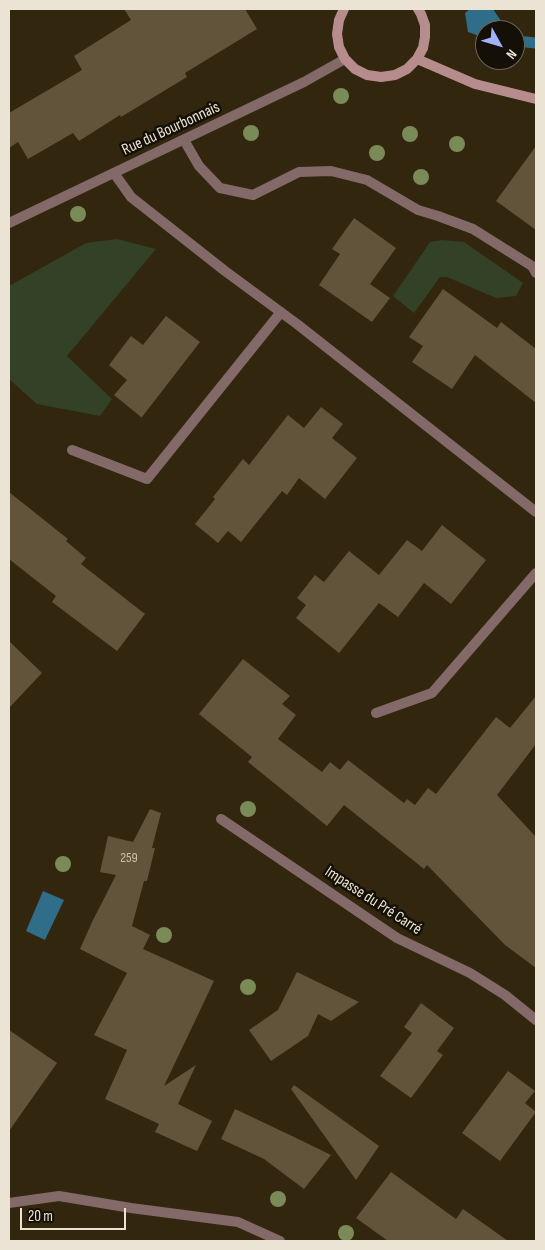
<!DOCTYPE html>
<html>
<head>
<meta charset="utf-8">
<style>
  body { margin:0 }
  #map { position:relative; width:545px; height:1250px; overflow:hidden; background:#32260e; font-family:"Sofia Sans Condensed",sans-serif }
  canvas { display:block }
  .frame { position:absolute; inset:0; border:10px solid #ebe4d5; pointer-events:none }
  .north { position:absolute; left:475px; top:20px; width:50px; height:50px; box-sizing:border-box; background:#151007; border:1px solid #6b6559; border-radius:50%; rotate:129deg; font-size:14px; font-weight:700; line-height:20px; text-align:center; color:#ebe4d5 }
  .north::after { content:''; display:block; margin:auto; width:18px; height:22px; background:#a3b2fd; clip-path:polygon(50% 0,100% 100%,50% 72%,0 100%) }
  .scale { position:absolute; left:20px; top:1208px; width:106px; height:22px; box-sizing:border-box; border:2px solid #ebe4d5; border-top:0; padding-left:6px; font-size:15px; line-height:18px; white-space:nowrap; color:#ebe4d5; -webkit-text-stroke:4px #151007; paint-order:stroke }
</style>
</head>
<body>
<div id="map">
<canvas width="545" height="1250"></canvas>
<div class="frame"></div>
<div class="north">N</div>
<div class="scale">20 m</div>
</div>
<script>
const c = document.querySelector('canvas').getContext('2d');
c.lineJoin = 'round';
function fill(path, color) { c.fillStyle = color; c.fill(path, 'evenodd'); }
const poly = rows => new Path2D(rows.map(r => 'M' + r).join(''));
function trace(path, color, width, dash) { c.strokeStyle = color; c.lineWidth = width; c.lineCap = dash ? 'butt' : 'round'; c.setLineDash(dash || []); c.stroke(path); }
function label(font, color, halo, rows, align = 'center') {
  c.font = font + ' "Sofia Sans Condensed",sans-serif'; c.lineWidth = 5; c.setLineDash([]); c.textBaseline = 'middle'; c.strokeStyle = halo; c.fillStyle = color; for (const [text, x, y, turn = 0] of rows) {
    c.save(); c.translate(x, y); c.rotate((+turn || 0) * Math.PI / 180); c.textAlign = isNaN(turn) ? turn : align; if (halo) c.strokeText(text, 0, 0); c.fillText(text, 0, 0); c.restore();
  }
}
fill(poly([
  [117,239,156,249,67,356,112,399,100,416,37,404,9,379,9,286,86,243],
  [442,240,464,242,523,283,516,296,496,298,447,277,440,277,414,313,393,296,430,242]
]), '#334127');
fill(poly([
  [470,9,493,9,507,30,485,30,485,38,468,32,465,13],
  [43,891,64,900,45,940,26,931]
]), '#2f6d88');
trace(poly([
  [515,41,536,43]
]), '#2f6d88', 11);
fill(poly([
  [124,9,245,9,257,29,185,73,187,77,121,117,120,115,79,141,73,133,28,159,18,142,9,148,9,113,82,70,74,56,131,20],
  [536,146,536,230,496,201],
  [354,218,396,248,370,284,390,298,372,322,319,285,340,254,332,249],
  [443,289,497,328,501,322,536,349,536,403,475,355,452,389,412,362,423,346,409,337],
  [166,316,200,342,142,417,141,417,114,395,127,380,109,365,131,336,143,345],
  [321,407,343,424,332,438,357,458,325,499,299,478,287,495,282,491,241,542,228,531,218,543,195,524,215,499,213,497,243,459,249,465,288,415,304,428],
  [9,492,68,539,66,541,86,558,81,564,145,614,117,651,52,602,56,596,9,559],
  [442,525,486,560,451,604,424,583,398,617,379,603,339,653,296,618,306,605,297,598,315,575,324,582,349,551,379,575,407,540,422,551],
  [9,641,42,673,9,708],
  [243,659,290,696,282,704,296,715,278,739,322,772,330,762,340,770,348,760,404,803,407,799,415,805,428,788,436,794,496,717,510,728,536,696,536,744,497,795,536,837,536,968,505,945,427,865,424,869,344,805,327,826,248,762,252,757,199,714],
  [150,809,161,813,152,848,155,848,147,881,144,881,132,926,150,935,143,949,214,981,164,1086,196,1065,178,1104,212,1121,197,1151,155,1132,159,1124,105,1099,127,1050,94,1035,127,973,80,949,92,922,116,875,100,872,108,836,133,842],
  [297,972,359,1002,331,1021,318,1014,308,1036,271,1061,249,1030,278,1010],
  [421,1003,454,1028,437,1051,443,1055,411,1098,380,1076,412,1033,404,1027],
  [9,1030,57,1063,9,1131],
  [508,1071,535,1091,525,1103,536,1112,500,1161,462,1133],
  [294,1085,379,1146,356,1180,291,1089],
  [235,1109,292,1136,331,1155,304,1189,264,1159,221,1139],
  [391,1172,456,1219,463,1209,508,1241,388,1241,356,1218]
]), '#61543b');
trace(poly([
  [184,140,199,166,220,188,253,195,299,172,331,171,367,180,418,210,438,216,473,229,532,266,536,273],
  [114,173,131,197,225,271,297,324,536,512],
  [9,223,304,82,345,59],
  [72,450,147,479,281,312],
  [376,713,432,693,536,573],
  [221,819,397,938,470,973,505,995,536,1020],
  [9,1203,59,1196,131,1208,238,1222,280,1241]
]), '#836968', 10);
trace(poly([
  [344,9,339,20,337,34,339,47,345,59,355,69,367,75,381,77,395,75,407,69,417,59,423,48,425,37,425,25,421,14,418,9],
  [417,59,475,84,536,99]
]), '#b78c8c', 10);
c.fillStyle = '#7a8b57';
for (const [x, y] of [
  [341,96],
  [251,133],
  [410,134],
  [457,144],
  [377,153],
  [421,177],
  [78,214],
  [248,809],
  [63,864],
  [164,935],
  [248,987],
  [278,1199],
  [346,1233]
]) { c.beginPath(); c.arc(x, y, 8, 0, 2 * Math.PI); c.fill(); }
label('14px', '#c8c0ae', null, [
  ["259",129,858]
]);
label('16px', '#ebe4d5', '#151007', [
  ["Rue du Bourbonnais",171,129,-25],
  ["Impasse du Pré Carré",373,901,33]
]);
</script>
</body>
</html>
